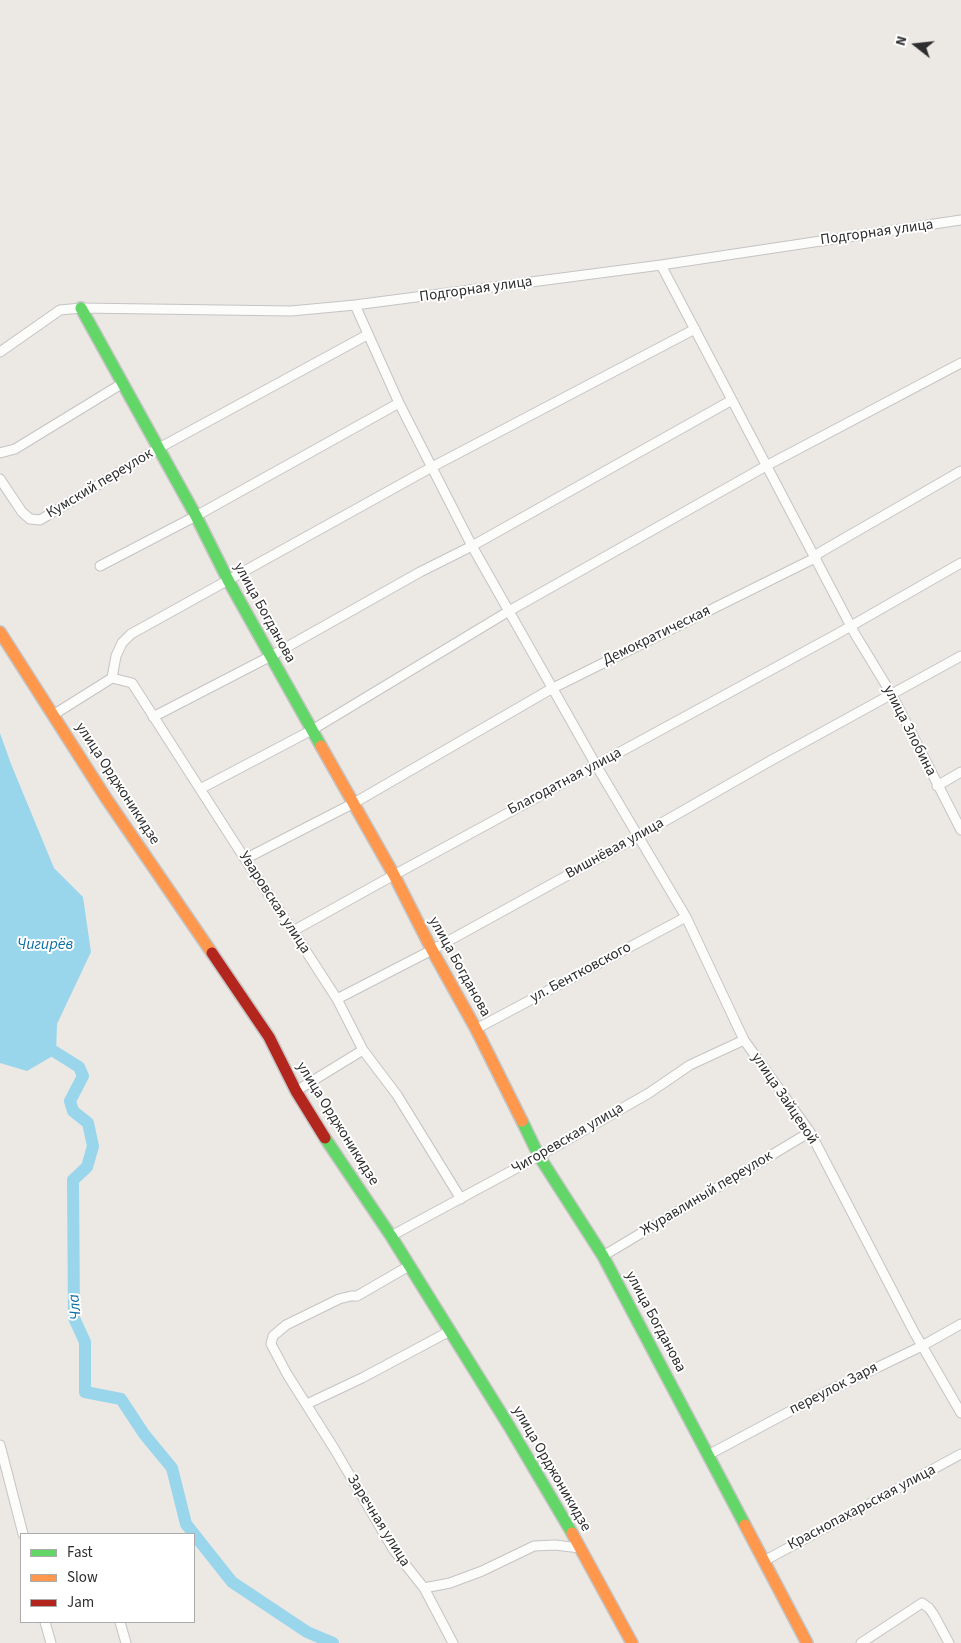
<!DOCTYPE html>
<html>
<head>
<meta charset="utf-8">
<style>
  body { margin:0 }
  #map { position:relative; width:961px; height:1643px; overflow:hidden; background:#ece8e4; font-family:"Source Sans 3",sans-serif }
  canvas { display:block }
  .legend { position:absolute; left:20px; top:1533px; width:175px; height:90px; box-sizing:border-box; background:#fff; border:1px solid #ababab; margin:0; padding:6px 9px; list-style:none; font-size:15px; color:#2e2e2e }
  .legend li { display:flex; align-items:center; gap:10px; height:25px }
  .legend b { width:25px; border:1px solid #ababab }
  .north { position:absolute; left:891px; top:20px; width:50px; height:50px; -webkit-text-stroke:4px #fff; paint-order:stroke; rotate:286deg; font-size:14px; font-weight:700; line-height:20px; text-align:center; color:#2e2e2e }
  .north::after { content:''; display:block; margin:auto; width:18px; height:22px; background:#2e2e2e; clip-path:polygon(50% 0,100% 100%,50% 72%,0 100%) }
</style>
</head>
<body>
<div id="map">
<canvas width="961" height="1643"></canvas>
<ul class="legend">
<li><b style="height:6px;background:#63d668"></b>Fast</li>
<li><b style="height:6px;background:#ff974d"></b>Slow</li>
<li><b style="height:6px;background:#b3261e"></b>Jam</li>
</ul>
<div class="north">N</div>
</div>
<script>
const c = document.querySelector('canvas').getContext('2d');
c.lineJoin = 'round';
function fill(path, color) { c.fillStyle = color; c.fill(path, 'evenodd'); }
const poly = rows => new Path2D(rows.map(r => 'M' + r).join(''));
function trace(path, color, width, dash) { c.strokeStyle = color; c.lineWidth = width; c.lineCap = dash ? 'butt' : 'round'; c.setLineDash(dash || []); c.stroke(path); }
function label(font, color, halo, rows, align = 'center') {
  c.font = font + ' "Source Sans 3",sans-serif'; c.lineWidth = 4; c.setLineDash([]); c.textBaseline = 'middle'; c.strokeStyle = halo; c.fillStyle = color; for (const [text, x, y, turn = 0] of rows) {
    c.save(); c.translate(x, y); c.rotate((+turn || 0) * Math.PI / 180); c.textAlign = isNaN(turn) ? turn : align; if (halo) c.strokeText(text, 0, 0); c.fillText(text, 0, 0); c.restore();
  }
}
fill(poly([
  [0,733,11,764,54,868,83,897,91,952,57,1024,56,1054,27,1071,0,1063]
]), '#99d6ec');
trace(poly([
  [44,1045,79,1067,83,1076,70,1101,73,1111,88,1123,93,1146,87,1167,73,1180,74,1318,85,1342,85,1392,121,1399,144,1434,172,1468,186,1524,232,1582,307,1632,333,1643]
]), '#99d6ec', 12);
const street = poly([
  [661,265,855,634,892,695,961,830],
  [355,305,399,403,472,546,596,765,686,917,744,1040,810,1132,914,1332,961,1413],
  [0,352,60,310,81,308,291,311,355,305,661,265,961,220],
  [0,453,15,449,123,383],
  [0,479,22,512,30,519,40,520,159,448,367,335],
  [100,566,196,516,399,403],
  [112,678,116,656,122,643,131,634,432,467,695,329],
  [53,715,112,678,132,683,245,859,293,931,337,999,363,1050,397,1095,461,1199],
  [153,717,271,656,420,572,472,546,732,400],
  [937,786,961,772],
  [200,789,312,730,509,611,766,466,961,363],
  [245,859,354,803,551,689,815,558,819,553,961,471],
  [293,931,394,875,837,634,961,563],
  [337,999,432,950,637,837,770,761,961,656],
  [476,1029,686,917],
  [296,1091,363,1050],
  [391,1236,539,1156,649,1093,690,1065,744,1040],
  [603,1256,810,1132],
  [409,1266,357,1296,351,1296,339,1299,286,1325,273,1336,271,1344,287,1374,335,1450,393,1549,424,1588,450,1583,482,1571,534,1546,555,1545,580,1548],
  [307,1404,362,1378,450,1331],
  [0,1445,23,1534],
  [708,1455,826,1392,922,1346,961,1324],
  [764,1561,961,1454],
  [424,1588,453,1643],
  [45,1622,51,1643],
  [120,1622,126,1643],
  [861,1643,922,1603,929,1608,934,1615,949,1643]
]);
const fast = poly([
  [81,308,196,516,228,580,321,746],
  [522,1121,539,1156,603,1256,745,1525],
  [325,1138,391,1236,509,1426,572,1533]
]);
const slow = poly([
  [0,632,106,798,212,953],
  [321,746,394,875,432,950,476,1029,522,1121],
  [745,1525,807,1643],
  [572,1533,632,1643]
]);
const jam = poly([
  [212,953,269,1037,296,1091,325,1138]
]);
trace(street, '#c5c4c5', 11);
trace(fast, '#c5c4c5', 14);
trace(slow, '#c5c4c5', 14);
trace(jam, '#c5c4c5', 14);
trace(street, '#fcfcfb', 9);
trace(fast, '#63d668', 11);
trace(slow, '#ff974d', 11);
trace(jam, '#b3261e', 11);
label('15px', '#2e2e2e', '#fff', [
  ["Подгорная улица",877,233,-8],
  ["Подгорная улица",476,290,-8],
  ["Кумский переулок",100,484,-31],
  ["улица Богданова",264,613,61],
  ["Демократическая",657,636,-26],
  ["улица Злобина",909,731,63],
  ["Благодатная улица",565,782,-28],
  ["улица Орджоникидзе",117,784,57],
  ["Вишнёвая улица",615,849,-29],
  ["Уваровская улица",274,903,57],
  ["улица Богданова",459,967,61],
  ["ул. Бентковского",581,973,-28],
  ["улица Зайцевой",784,1099,56],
  ["улица Орджоникидзе",337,1124,58],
  ["Чигоревская улица",568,1139,-30],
  ["Журавлиный переулок",707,1194,-31],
  ["улица Богданова",655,1322,62],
  ["переулок Заря",834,1389,-27],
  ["улица Орджоникидзе",551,1469,60],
  ["Краснопахарьская улица",862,1508,-28],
  ["Заречная улица",378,1521,58]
]);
label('italic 16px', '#0d6fa3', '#fff', [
  ["Чигирёв",45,945],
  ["Чла",76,1307,-96]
]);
</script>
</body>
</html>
